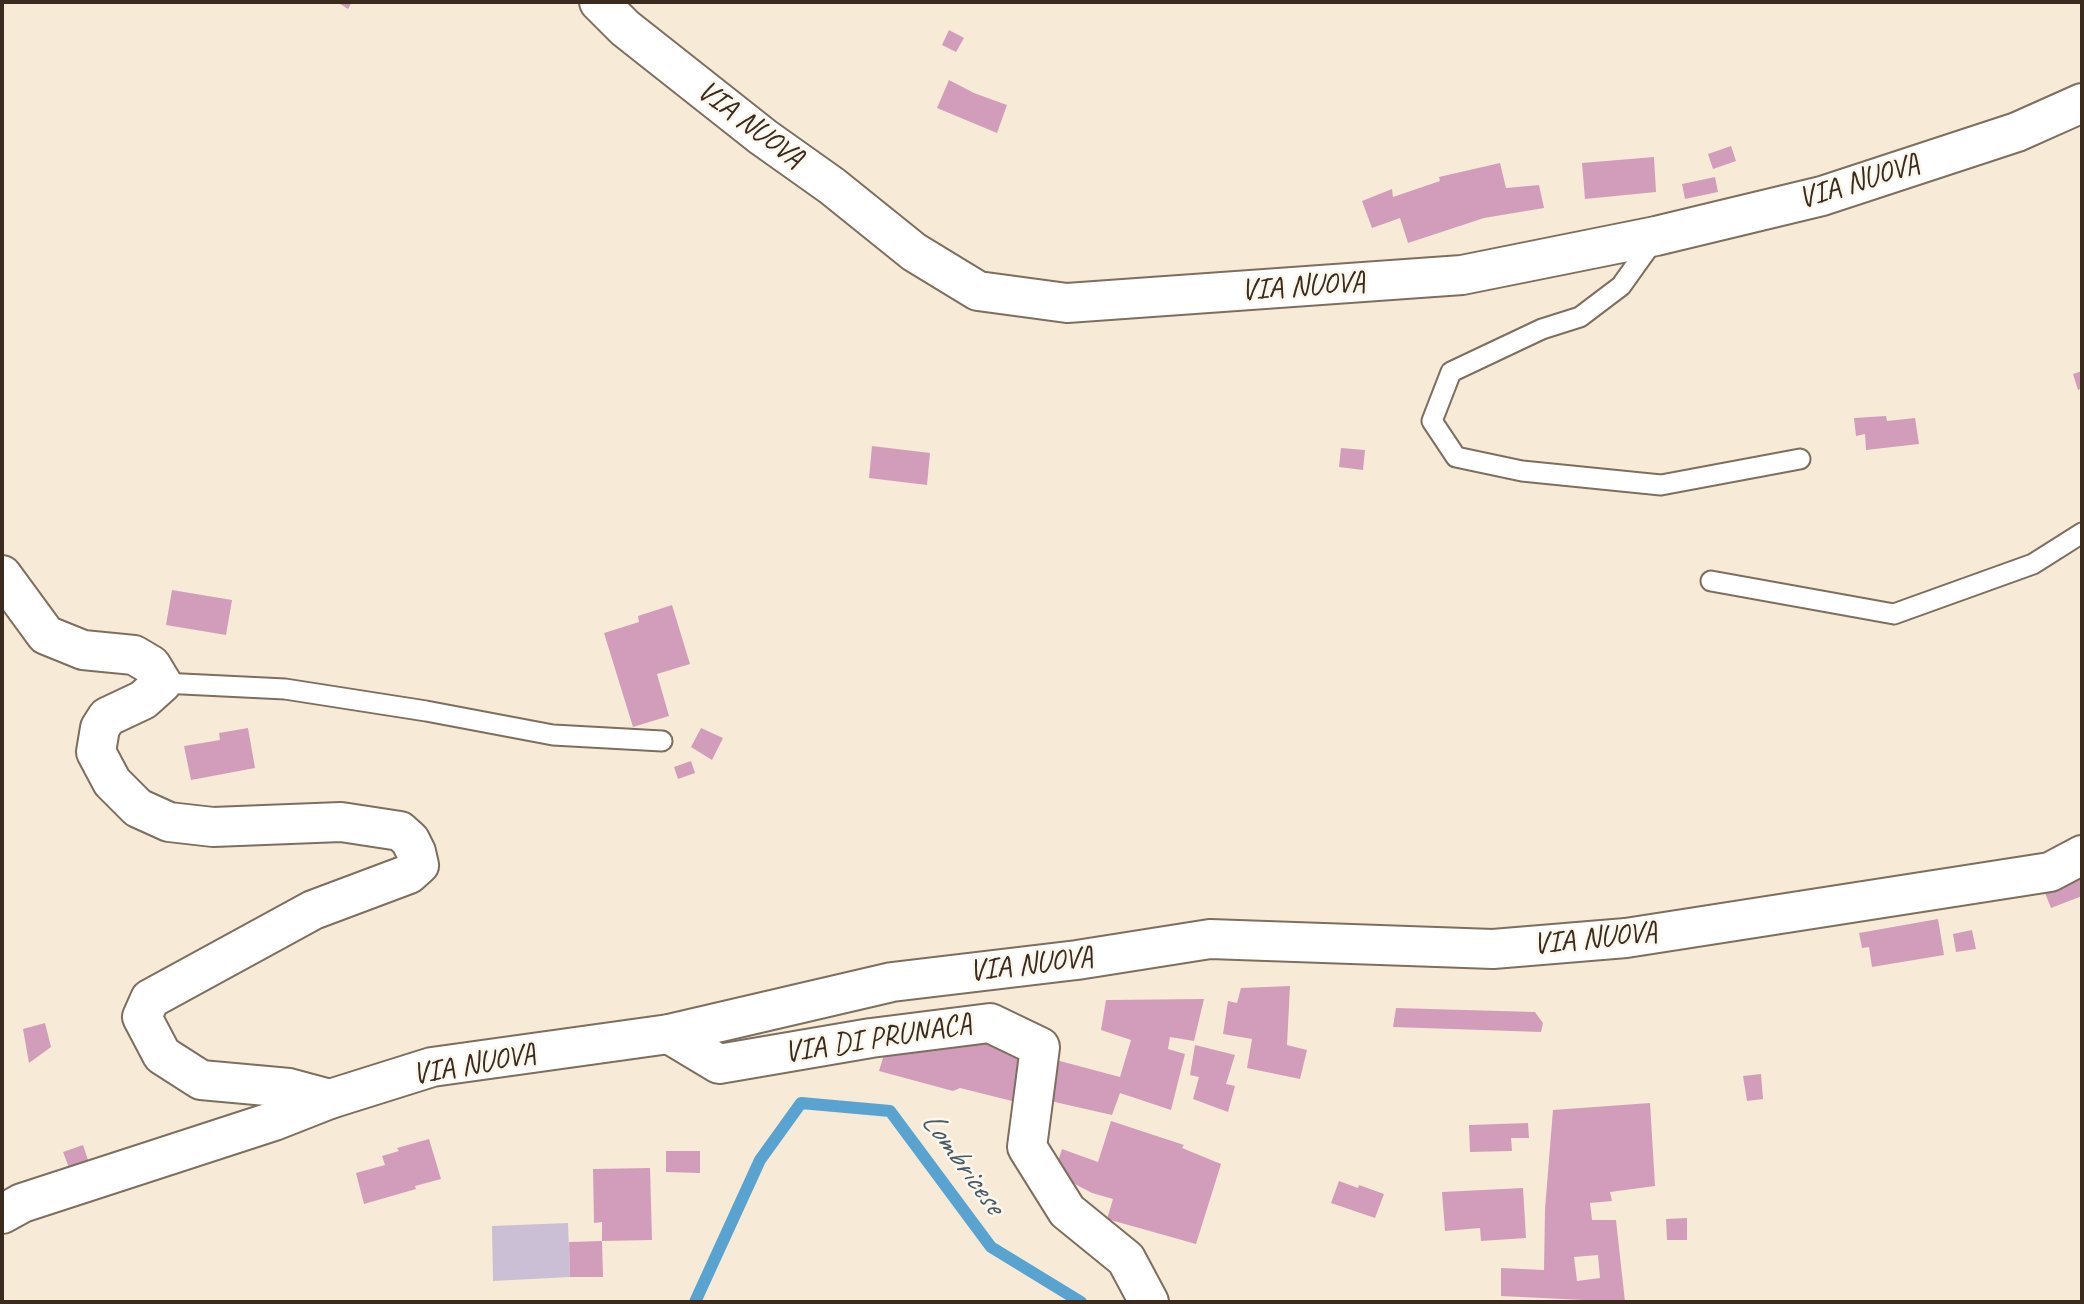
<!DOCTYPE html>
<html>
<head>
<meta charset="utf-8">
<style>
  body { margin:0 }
  #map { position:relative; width:2084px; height:1304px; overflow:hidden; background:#f7ebd7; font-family:Caveat,sans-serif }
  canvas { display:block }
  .frame { position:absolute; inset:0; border:4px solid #3b2a1e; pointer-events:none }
</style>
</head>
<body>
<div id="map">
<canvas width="2084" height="1304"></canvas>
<div class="frame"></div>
</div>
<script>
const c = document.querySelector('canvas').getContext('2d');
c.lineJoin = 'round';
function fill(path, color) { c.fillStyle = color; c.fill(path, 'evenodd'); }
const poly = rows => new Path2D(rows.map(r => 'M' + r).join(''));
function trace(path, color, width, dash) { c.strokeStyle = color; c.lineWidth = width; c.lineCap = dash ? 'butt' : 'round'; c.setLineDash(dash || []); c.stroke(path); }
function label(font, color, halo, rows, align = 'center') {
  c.font = font + ' Caveat,sans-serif'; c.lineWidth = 5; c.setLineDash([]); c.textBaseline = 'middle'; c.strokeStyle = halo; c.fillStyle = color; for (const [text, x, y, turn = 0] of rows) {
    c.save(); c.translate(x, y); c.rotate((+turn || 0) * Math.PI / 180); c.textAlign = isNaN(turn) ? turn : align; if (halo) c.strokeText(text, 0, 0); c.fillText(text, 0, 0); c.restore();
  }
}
fill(poly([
  [568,1223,570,1277,493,1281,492,1226]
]), '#cbbfd5');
trace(poly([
  [695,1302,760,1160,801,1103,890,1111,991,1247,1081,1302]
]), '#58a3d0', 12);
fill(poly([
  [337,2,352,2,348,9],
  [949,30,964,38,956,52,942,45],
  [949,80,974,93,1007,105,997,133,937,108],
  [1731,146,1736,161,1713,169,1708,154],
  [1654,157,1656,192,1585,199,1582,163],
  [1500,163,1506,188,1539,185,1544,208,1484,218,1408,243,1400,218,1372,228,1362,201,1392,189,1393,197,1440,181,1439,177],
  [1715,177,1718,192,1685,199,1682,184],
  [2082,371,2082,388,2078,390,2073,374],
  [1886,416,1887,421,1915,418,1919,444,1866,450,1865,434,1856,436,1854,418],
  [872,446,930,453,927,485,869,478],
  [1341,448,1365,450,1363,470,1339,467],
  [172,590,232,600,226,635,166,625],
  [672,605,690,664,657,674,669,716,633,727,604,633,639,622,638,616],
  [248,728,255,768,191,780,184,746,220,740,219,733],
  [701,728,723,738,712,760,691,747],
  [691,761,695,773,678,779,674,767],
  [2082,878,2082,896,2051,908,2045,893],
  [1938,919,1944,955,1872,967,1869,947,1862,948,1859,933],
  [1972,930,1976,949,1956,952,1953,934],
  [1290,986,1287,1045,1307,1050,1300,1079,1247,1068,1252,1039,1223,1034,1228,1001,1237,1003,1241,988],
  [1204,999,1194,1041,1170,1037,1168,1049,1185,1054,1171,1110,1120,1093,1112,1115,1046,1100,1056,1060,1120,1077,1131,1040,1101,1030,1106,1000],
  [1396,1008,1535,1012,1543,1023,1541,1032,1393,1027],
  [45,1023,51,1047,29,1063,23,1029],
  [892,1028,974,1038,1018,1050,1033,1063,1024,1104,960,1088,953,1091,879,1071],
  [1195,1045,1235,1055,1226,1084,1235,1086,1228,1112,1193,1099,1199,1077,1190,1075],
  [1761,1074,1763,1099,1747,1101,1743,1076],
  [1650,1103,1655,1186,1610,1192,1612,1201,1590,1203,1592,1220,1616,1220,1625,1302,1501,1296,1501,1268,1544,1270,1545,1209,1553,1110],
  [1598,1255,1600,1278,1577,1281,1574,1257],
  [1111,1121,1184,1145,1182,1148,1221,1164,1196,1244,1107,1219,1113,1199,1092,1193,1054,1173,1062,1149,1098,1162],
  [1528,1123,1529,1138,1511,1138,1512,1151,1470,1152,1469,1125],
  [429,1139,441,1179,415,1186,416,1189,364,1204,356,1173,385,1165,382,1156,399,1151,397,1148],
  [83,1145,90,1166,71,1173,63,1152],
  [666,1151,700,1151,700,1173,666,1172],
  [650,1168,652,1240,602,1241,602,1222,594,1223,593,1169],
  [1339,1181,1358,1188,1359,1185,1384,1194,1375,1218,1331,1203],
  [1523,1188,1526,1238,1481,1241,1480,1228,1445,1231,1442,1192],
  [1687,1218,1687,1240,1667,1240,1666,1219],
  [602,1241,603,1277,570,1277,569,1242]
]), '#d29dbb');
const service = poly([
  [1656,237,1621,286,1580,317,1542,329,1451,372,1432,421,1456,457,1522,471,1661,485,1800,459],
  [1711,581,1894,614,2033,564,2082,533],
  [162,683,285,689,426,711,553,735,662,741]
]);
const minor = poly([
  [2,575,46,635,83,650,134,655,151,665,162,683,143,700,107,717,100,728,96,752,112,782,138,808,169,822,213,827,341,822,400,831,410,840,416,852,419,865,409,874,313,910,150,999,142,1017,162,1055,201,1080,289,1088,330,1099],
  [669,1034,719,1064,871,1038,990,1023,1040,1047,1027,1147,1067,1211,1126,1259,1149,1302]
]);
const tertiary = poly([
  [599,2,625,28,763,137,832,186,914,252,978,291,1067,303,1462,275,1656,236,1822,196,2017,132,2082,103],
  [2,1214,22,1203,274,1121,330,1099,432,1067,669,1034,892,982,1077,960,1210,939,1493,949,1626,938,2050,872,2082,855]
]);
trace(service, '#7d6e5f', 23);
trace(minor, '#7d6e5f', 42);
trace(tertiary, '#7d6e5f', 42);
trace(service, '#fff', 19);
trace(minor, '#fff', 38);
trace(tertiary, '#fff', 38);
label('30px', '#3b2a1e', '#fbf7ec', [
  ["VIA NUOVA",750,125,37],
  ["VIA NUOVA",1859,182,-17],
  ["VIA NUOVA",1303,287,-4],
  ["VIA NUOVA",1595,939,-6],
  ["VIA NUOVA",1031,965,-7],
  ["VIA DI PRUNACA",878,1039,-9],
  ["VIA NUOVA",474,1065,-10]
]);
label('italic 32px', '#475a65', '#fbf7ec', [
  ["Lombricese",962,1163,54]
]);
</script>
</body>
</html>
